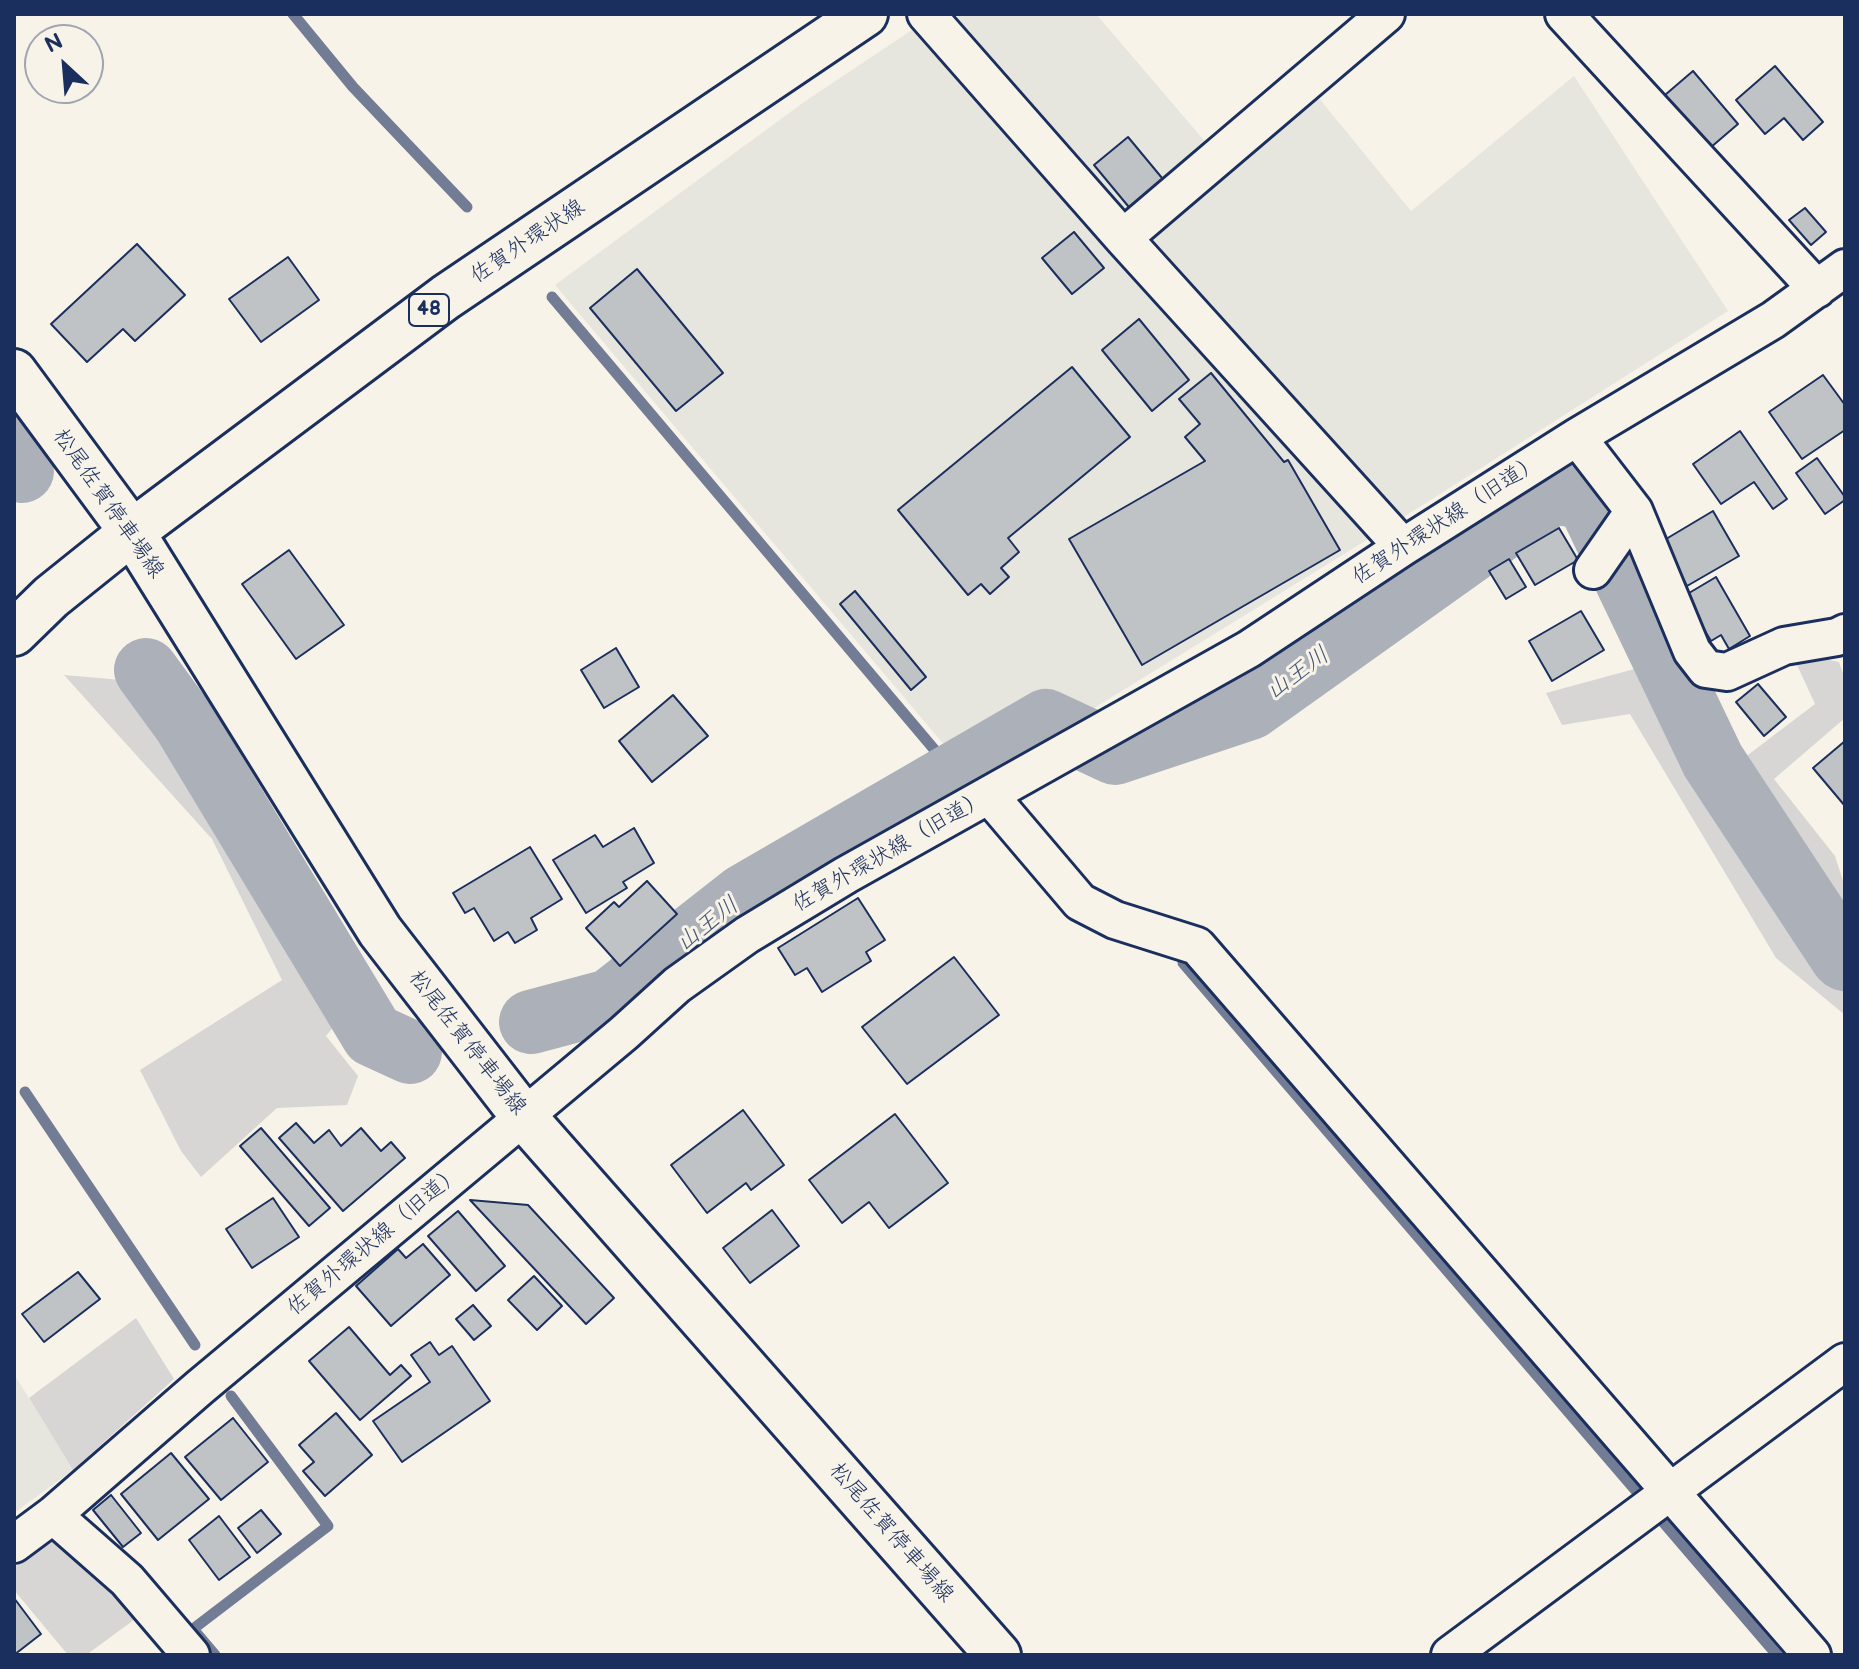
<!DOCTYPE html>
<html>
<head>
<meta charset="utf-8">
<style>
  body { margin:0 }
  #map { position:relative; width:1859px; height:1669px; overflow:hidden; background:#f7f3e8; font-family:"Balsamiq Sans",sans-serif }
  canvas { display:block }
  .frame { position:absolute; inset:0; border:16px solid #1b2f5e; pointer-events:none }
  .north { position:absolute; left:24px; top:24px; width:80px; height:80px; box-sizing:border-box; background:#f7f3e8; border:2px solid #9fa5b1; border-radius:50%; rotate:334deg; font-size:22px; font-weight:700; line-height:32px; text-align:center; color:#1b2f5e }
  .north::after { content:''; display:block; margin:auto; width:28px; height:36px; background:#1b2f5e; clip-path:polygon(50% 0,100% 100%,50% 72%,0 100%) }
</style>
</head>
<body>
<div id="map">
<canvas width="1859" height="1669"></canvas>
<div class="frame"></div>
<div class="north">N</div>
</div>
<script>
const c = document.querySelector('canvas').getContext('2d');
c.lineJoin = 'round';
function fill(path, color) { c.fillStyle = color; c.fill(path, 'evenodd'); }
const poly = rows => new Path2D(rows.map(r => 'M' + r).join(''));
function trace(path, color, width, dash) { c.strokeStyle = color; c.lineWidth = width; c.lineCap = dash ? 'butt' : 'round'; c.setLineDash(dash || []); c.stroke(path); }
function label(font, color, halo, rows, align = 'center') {
  c.font = font + ' "Balsamiq Sans","Klee One",sans-serif'; c.lineWidth = 6; c.setLineDash([]); c.textBaseline = 'middle'; c.strokeStyle = halo; c.fillStyle = color; for (const [text, x, y, turn = 0] of rows) {
    c.save(); c.translate(x, y); c.rotate((+turn || 0) * Math.PI / 180); c.textAlign = isNaN(turn) ? turn : align; if (halo) c.strokeText(text, 0, 0); c.fillText(text, 0, 0); c.restore();
  }
}
fill(poly([
  [936,14,1096,14,1214,152,1318,97,1411,211,1574,76,1728,311,1396,522,1091,710,1059,695,952,754,555,285,804,102],
  [14,1374,73,1470,14,1513]
]), '#e6e5de');
fill(poly([
  [1791,652,1839,662,1845,679,1845,718,1774,779,1835,856,1845,887,1845,937,1810,886,1740,761,1815,704],
  [1649,665,1767,891,1823,955,1845,971,1845,1015,1776,958,1630,714,1562,725,1546,693],
  [64,675,122,680,215,802,344,1014,326,1036,358,1076,347,1105,277,1108,201,1177,181,1151,140,1070,282,980,212,839],
  [136,1318,174,1379,73,1470,29,1398],
  [53,1535,138,1617,86,1655,68,1655,14,1590,14,1568]
]), '#d7d6d4');
trace(poly([
  [293,14,353,87,467,207],
  [552,297,955,774],
  [1183,963,1637,1492],
  [25,1092,195,1345],
  [1663,1522,1777,1655],
  [215,1655,193,1629,328,1526,231,1396]
]), '#727c95', 11);
trace(poly([
  [14,449,22,471],
  [146,670,184,722,373,1035,410,1052],
  [531,1022,610,1001,744,896,1046,721,1115,753,1250,708,1553,492,1587,498,1713,761,1842,957,1845,959]
]), '#acb0b9', 64);
const building = poly([
  [1775,66,1823,122,1803,140,1784,118,1765,134,1736,100,1775,66],
  [1693,71,1738,124,1710,148,1665,95,1693,71],
  [1128,137,1167,184,1133,212,1094,165,1128,137],
  [1805,208,1826,232,1811,245,1789,220,1805,208],
  [1074,232,1104,268,1072,294,1042,258,1074,232],
  [137,244,185,295,135,341,123,329,87,362,51,324,137,244],
  [288,257,319,300,261,342,229,299,288,257],
  [637,269,723,373,676,411,590,308,637,269],
  [1139,319,1189,380,1152,411,1102,350,1139,319],
  [1072,367,1130,437,1008,538,1019,552,1001,568,1009,577,990,594,981,584,968,595,898,510,1072,367],
  [1211,373,1284,462,1288,460,1340,550,1142,665,1069,539,1205,461,1185,437,1200,424,1179,399,1211,373],
  [1823,375,1845,405,1845,430,1802,459,1769,412,1823,375],
  [1740,431,1787,499,1773,509,1754,482,1721,504,1693,464,1740,431],
  [1817,458,1845,497,1845,500,1825,514,1796,473,1817,458],
  [1713,511,1739,556,1687,586,1661,542,1713,511],
  [1559,528,1578,560,1535,585,1516,553,1559,528],
  [289,550,344,625,296,659,242,584,289,550],
  [1509,559,1526,587,1506,599,1489,571,1509,559],
  [1716,577,1750,636,1729,649,1721,635,1711,641,1684,596,1716,577],
  [855,591,926,677,911,690,840,604,855,591],
  [1581,611,1604,650,1552,681,1529,641,1581,611],
  [616,648,639,687,604,708,581,670,616,648],
  [1758,684,1786,717,1764,736,1736,702,1758,684],
  [673,695,708,736,652,782,619,741,673,695],
  [1845,741,1845,806,1813,768,1845,741],
  [634,828,654,863,623,882,627,888,586,913,553,860,595,835,603,847,634,828],
  [530,847,562,899,531,918,537,930,515,943,508,932,494,941,474,908,465,913,453,893,530,847],
  [647,881,677,914,620,966,586,928,614,902,619,907,647,881],
  [858,898,885,940,866,952,871,961,822,992,807,968,795,975,778,948,858,898],
  [954,957,999,1015,907,1084,862,1027,954,957],
  [743,1110,784,1165,751,1190,746,1183,707,1213,671,1165,743,1110],
  [895,1114,948,1183,889,1228,869,1202,842,1223,809,1180,895,1114],
  [296,1123,314,1143,329,1130,341,1146,361,1128,381,1151,391,1142,405,1158,343,1211,279,1138,296,1123],
  [261,1128,330,1208,309,1226,240,1146,261,1128],
  [273,1198,299,1237,252,1268,226,1229,273,1198],
  [470,1200,528,1205,614,1298,586,1324,470,1200],
  [772,1210,799,1246,750,1283,723,1248,772,1210],
  [458,1211,505,1266,476,1291,428,1236,458,1211],
  [423,1244,450,1275,391,1326,356,1286,398,1249,406,1258,423,1244],
  [78,1272,100,1299,44,1342,22,1314,78,1272],
  [534,1276,562,1306,537,1330,508,1300,534,1276],
  [473,1305,491,1326,474,1340,456,1319,473,1305],
  [349,1327,390,1375,401,1365,411,1376,360,1420,309,1361,349,1327],
  [430,1342,439,1355,452,1346,490,1401,402,1462,373,1421,430,1382,411,1355,430,1342],
  [336,1413,372,1455,325,1496,303,1471,314,1462,299,1445,336,1413],
  [233,1418,268,1462,221,1500,185,1457,233,1418],
  [171,1453,209,1499,158,1540,121,1494,171,1453],
  [111,1495,141,1533,123,1547,93,1510,111,1495],
  [261,1510,281,1534,257,1553,238,1528,261,1510],
  [219,1516,250,1557,219,1580,189,1540,219,1516],
  [14,1598,41,1634,14,1655,14,1598]
]);
fill(building, '#c0c3c5');
trace(building, '#1b2f5e', 2);
const minor = poly([
  [926,14,1123,238,1403,547],
  [1564,14,1817,289],
  [1123,238,1386,14],
  [1577,437,1634,511,1692,651,1706,669,1727,672,1784,646,1837,637,1845,633],
  [1593,570,1634,511],
  [989,795,1080,902,1115,920,1197,946,1812,1655],
  [53,1515,127,1580,191,1655],
  [14,1544,53,1515,199,1388,624,1033,677,985,747,935,846,875,1249,649,1403,547,1577,437,1773,320,1845,268],
  [1450,1655,1845,1362]
]);
const major = poly([
  [14,372,132,532,380,931,524,1117,998,1655],
  [14,633,51,597,132,532,446,297,865,14]
]);
trace(minor, '#1b2f5e', 42);
trace(major, '#1b2f5e', 50);
trace(minor, '#f7f3e8', 36);
trace(major, '#f7f3e8', 44);
for (const [x, y, w] of [
  [429,310,40]
]) { const box = new Path2D(); box.roundRect(x - w / 2, y - 16, w, 32, 6); c.fillStyle = '#f7f3e8'; c.fill(box); trace(box, '#1b2f5e', 2); }
label('bold 20px', '#1b2f5e', null, [
  ["48",429,310]
]);
label('22px', '#1b2f5e', '#f7f3e8', [
  ["佐賀外環状線",528,242,-34],
  ["松尾佐賀停車場線",108,504,55],
  ["佐賀外環状線（旧道）",1447,520,-33],
  ["佐賀外環状線（旧道）",890,852,-30],
  ["松尾佐賀停車場線",467,1043,52],
  ["佐賀外環状線（旧道）",375,1241,-40],
  ["松尾佐賀停車場線",891,1533,49]
]);
label('italic 24px', '#465679', '#f7f3e8', [
  ["山王川",1298,674,-36],
  ["山王川",708,925,-38]
]);
</script>
</body>
</html>
